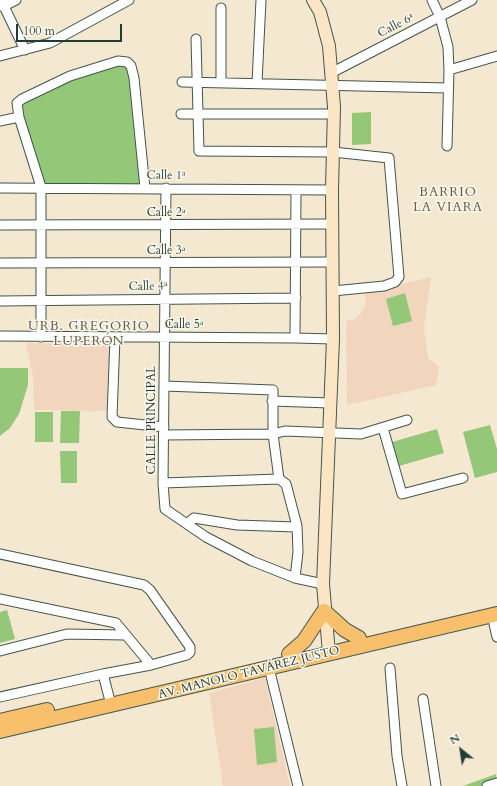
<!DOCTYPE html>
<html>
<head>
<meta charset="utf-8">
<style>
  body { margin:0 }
  #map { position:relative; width:497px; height:786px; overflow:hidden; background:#f5e8d1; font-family:Cardo,serif }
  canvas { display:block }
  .north { position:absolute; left:441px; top:730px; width:40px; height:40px; -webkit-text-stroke:3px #fbf7ec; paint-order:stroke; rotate:330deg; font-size:11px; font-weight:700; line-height:16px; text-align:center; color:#1f3d34 }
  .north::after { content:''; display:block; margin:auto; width:14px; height:18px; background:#1f3d34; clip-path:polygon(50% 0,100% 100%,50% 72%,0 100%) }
  .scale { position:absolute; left:16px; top:24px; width:106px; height:18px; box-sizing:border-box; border:2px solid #1f3d34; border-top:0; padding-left:5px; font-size:12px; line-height:14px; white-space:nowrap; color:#1f3d34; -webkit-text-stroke:3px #fbf7ec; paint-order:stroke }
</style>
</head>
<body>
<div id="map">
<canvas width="497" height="786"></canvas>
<div class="north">N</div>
<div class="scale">100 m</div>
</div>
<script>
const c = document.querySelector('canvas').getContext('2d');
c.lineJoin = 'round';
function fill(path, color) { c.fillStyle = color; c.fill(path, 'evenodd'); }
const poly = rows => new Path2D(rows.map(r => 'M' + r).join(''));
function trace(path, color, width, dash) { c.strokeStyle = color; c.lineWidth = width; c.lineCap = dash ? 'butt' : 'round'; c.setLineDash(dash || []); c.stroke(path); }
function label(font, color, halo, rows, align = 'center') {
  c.font = font + ' Cardo,serif'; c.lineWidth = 3; c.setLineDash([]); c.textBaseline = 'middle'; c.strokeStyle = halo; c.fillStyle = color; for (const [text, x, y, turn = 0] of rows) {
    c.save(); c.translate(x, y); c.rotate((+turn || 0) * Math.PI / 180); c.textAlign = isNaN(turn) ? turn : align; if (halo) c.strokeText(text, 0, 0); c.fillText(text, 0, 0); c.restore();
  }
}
fill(poly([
  [431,277,424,328,428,358,439,367,436,385,347,405,346,321,355,319,362,312,366,302,364,292],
  [26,343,110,345,107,411,34,410,33,377],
  [265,678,290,786,223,786,209,693]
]), '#f1d5bd');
fill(poly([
  [106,64,129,64,145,188,41,187,19,117,22,99],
  [371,112,371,144,352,145,352,113],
  [405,293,412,321,393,326,386,299],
  [0,368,28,368,28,385,19,414,10,428,0,436],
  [61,411,80,411,79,443,60,443],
  [35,412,53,412,53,442,35,442],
  [490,425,497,449,497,472,475,478,463,432],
  [437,429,444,453,399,466,392,442],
  [60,451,77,451,77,483,61,483],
  [7,610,15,639,0,643,0,612],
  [274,727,277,762,257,765,254,729],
  [496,774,497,786,463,786]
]), '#94c777');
const street = poly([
  [1,0,25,50],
  [432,0,440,17,448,47,449,70,447,146],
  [0,6,4,6,16,0],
  [196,39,199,151,333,152,389,158,399,277,395,282,384,286,333,291],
  [0,56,50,43,129,0],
  [449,70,497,56],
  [331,73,472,0],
  [182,82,448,88],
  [221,82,221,8],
  [257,83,261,0],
  [181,114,334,114],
  [0,121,19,117],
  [0,188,332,190],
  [166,188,163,483,165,509,206,537,252,561,295,578,323,584],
  [296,191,295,338,333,339],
  [0,225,332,224],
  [0,263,333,262],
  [0,301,296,298],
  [0,336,295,338],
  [41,337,41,187,19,117,17,103,22,99,70,76,118,61,127,62,131,66,134,78,145,188],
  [115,338,112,417,117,422,164,427],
  [164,386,273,390,273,434,279,479,286,484,297,526,298,552,295,578],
  [272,401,330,403],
  [383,428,402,494,463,478],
  [164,435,273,434,285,431,361,434,407,420],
  [163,483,279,479],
  [187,524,194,518,237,525,296,527],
  [0,554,144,585,150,590,190,647,190,652,187,655,151,665,103,674,0,697],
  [0,599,116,623,151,665],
  [492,615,497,637],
  [0,651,67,634,125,635],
  [269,668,298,786],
  [390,668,397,756,402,786],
  [103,674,109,697],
  [423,699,436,786],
  [487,786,497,783]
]);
const secondary = poly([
  [313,0,320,12,329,46,334,107,332,190,333,339,323,584,329,653]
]);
const primary = poly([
  [289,654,304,641,324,611,345,630,359,638],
  [0,721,47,710],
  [0,731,497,614]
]);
trace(street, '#3f574c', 11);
trace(secondary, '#3f574c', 14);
trace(primary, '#3f574c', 16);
trace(street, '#fff', 9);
trace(secondary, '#fce5c4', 12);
trace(primary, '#f8bf6c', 14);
label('12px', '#1f3d34', '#fbf7ec', [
  ["Calle 6ª",396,26,-27],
  ["Calle 1ª",166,176,1],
  ["Calle 2ª",166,213],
  ["Calle 3ª",166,251],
  ["Calle 4ª",148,287,-1],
  ["Calle 5ª",184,325],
  ["CALLE PRINCIPAL",152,420,-90],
  ["AV. MANOLO TAVÁREZ JUSTO",249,673,-14]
]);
c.letterSpacing = '1px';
label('13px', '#5f5f4b', '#fbf7ec', [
  ["BARRIO",448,193],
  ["LA VIARA",448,208],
  ["URB. GREGORIO",89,327],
  ["LUPERÓN",89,342]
]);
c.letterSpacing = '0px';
</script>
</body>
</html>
